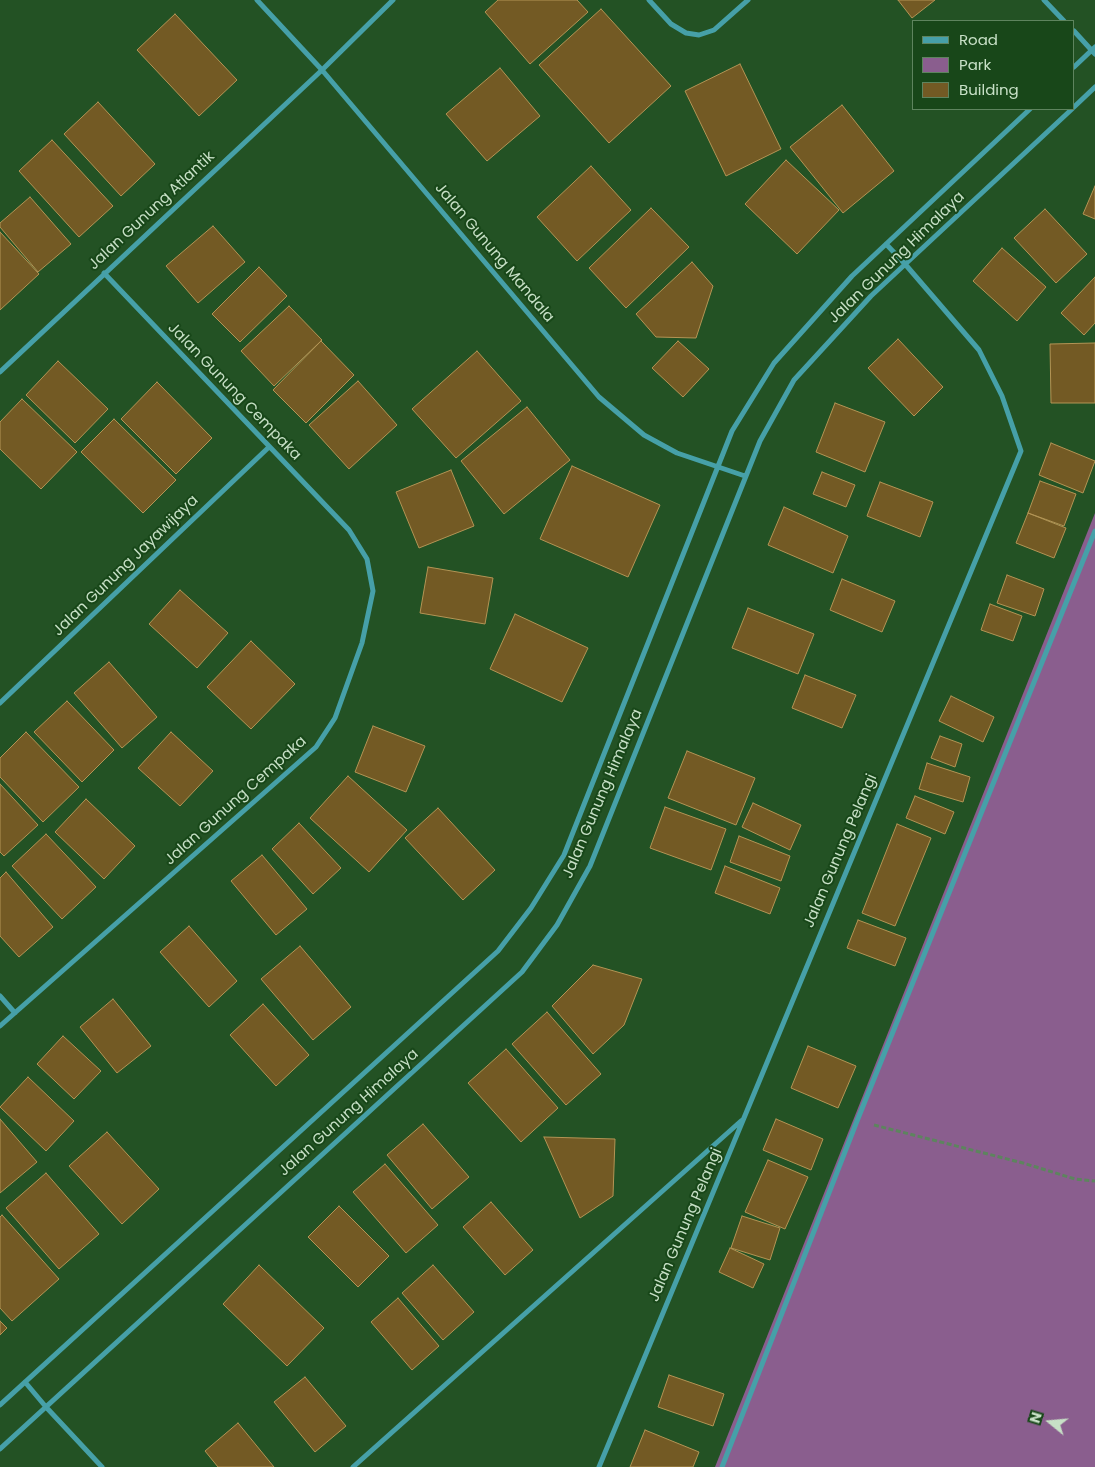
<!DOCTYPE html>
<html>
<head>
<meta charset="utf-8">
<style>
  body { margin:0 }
  #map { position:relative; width:1095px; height:1467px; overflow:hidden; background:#235224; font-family:Poppins,sans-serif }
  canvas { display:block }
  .legend { position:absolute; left:912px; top:20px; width:162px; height:90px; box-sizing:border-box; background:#184719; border:1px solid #5e845e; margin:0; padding:6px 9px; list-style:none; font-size:15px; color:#c7e0c6 }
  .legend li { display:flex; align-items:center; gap:10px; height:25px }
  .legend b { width:25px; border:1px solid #5e845e }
  .north { position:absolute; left:1025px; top:1397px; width:50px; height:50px; -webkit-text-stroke:4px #184719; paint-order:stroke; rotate:287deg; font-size:14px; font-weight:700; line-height:20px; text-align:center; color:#c7e0c6 }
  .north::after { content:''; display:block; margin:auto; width:18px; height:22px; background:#c7e0c6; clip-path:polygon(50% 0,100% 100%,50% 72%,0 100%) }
</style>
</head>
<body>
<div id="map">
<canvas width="1095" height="1467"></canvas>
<ul class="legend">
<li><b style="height:6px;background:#46a0a8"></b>Road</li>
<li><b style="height:14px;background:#8a5e8e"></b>Park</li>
<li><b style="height:14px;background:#735a24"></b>Building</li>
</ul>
<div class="north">N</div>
</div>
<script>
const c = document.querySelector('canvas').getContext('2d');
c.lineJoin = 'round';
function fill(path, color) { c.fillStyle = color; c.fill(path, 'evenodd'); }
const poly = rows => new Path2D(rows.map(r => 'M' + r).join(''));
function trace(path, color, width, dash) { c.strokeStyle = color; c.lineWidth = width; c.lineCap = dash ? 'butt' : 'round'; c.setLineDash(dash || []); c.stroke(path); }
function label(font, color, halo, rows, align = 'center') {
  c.font = font + ' Poppins,sans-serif'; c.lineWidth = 4; c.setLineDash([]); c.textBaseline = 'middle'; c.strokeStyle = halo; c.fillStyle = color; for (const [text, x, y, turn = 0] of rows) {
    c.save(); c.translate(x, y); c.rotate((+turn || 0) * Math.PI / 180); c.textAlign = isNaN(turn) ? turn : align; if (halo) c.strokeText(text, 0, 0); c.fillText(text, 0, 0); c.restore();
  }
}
fill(poly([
  [1095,513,1095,1467,715,1467]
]), '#8a5e8e');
const building = poly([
  [498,0,577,0,588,12,530,64,485,12,498,0],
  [898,0,935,0,912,18,898,0],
  [601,9,671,86,609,143,539,65,601,9],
  [175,14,237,80,199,116,137,50,175,14],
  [740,64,781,149,726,176,685,91,740,64],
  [500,68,540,116,487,161,446,114,500,68],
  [98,102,155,164,121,196,64,134,98,102],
  [842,105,894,171,843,213,790,147,842,105],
  [52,140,113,206,79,237,19,171,52,140],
  [786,160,839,210,797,254,745,204,786,160],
  [591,166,631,210,577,261,537,217,591,166],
  [1095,186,1095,219,1083,214,1095,186],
  [30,197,71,244,38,272,0,227,0,223,30,197],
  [651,208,689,247,626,308,589,268,651,208],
  [1045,209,1087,254,1056,283,1014,238,1045,209],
  [213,226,245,262,198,303,166,266,213,226],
  [0,232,39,274,0,310,0,232],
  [1002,248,1046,287,1017,321,973,281,1002,248],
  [692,262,713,286,696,338,656,337,636,314,692,262],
  [259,267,287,296,240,342,212,314,259,267],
  [1095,277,1095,323,1084,335,1061,313,1095,277],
  [289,306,322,340,274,386,241,351,289,306],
  [898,339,943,387,914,416,868,368,898,339],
  [321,341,354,375,306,423,273,390,321,341],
  [678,341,709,369,683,397,652,368,678,341],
  [1095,343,1095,403,1051,403,1050,344,1095,343],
  [477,351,521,401,456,458,412,409,477,351],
  [58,361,108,409,75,443,26,395,58,361],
  [358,381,397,425,349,469,309,425,358,381],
  [157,382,212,438,176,474,121,419,157,382],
  [22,399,77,452,41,489,0,449,0,422,22,399],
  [835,403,885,422,865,472,816,452,835,403],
  [527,407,570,460,504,514,461,461,527,407],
  [114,419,176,480,143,513,81,452,114,419],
  [1051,443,1095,461,1083,493,1039,475,1051,443],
  [572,466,660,505,628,577,540,539,572,466],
  [451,470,474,526,419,548,396,492,451,470],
  [822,472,855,485,846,507,813,494,822,472],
  [1040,481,1076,494,1064,526,1028,513,1040,481],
  [880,482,933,502,920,537,867,516,880,482],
  [784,507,848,536,833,573,768,545,784,507],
  [1028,513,1066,528,1054,558,1016,543,1028,513],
  [428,567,493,578,485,624,420,613,428,567],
  [1007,575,1044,589,1035,616,997,603,1007,575],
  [842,579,895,601,882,632,830,610,842,579],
  [180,590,228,633,197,668,149,624,180,590],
  [990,604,1022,616,1013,641,981,630,990,604],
  [748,608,814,634,798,674,732,648,748,608],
  [515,614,588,648,562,702,490,669,515,614],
  [251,641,295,684,251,729,207,687,251,641],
  [109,662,157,717,122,748,74,693,109,662],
  [805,675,856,695,842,728,792,708,805,675],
  [951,696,994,717,983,742,939,721,951,696],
  [67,701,114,750,82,782,34,732,67,701],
  [373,726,425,746,406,792,355,772,373,726],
  [26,732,79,787,43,822,0,777,0,758,26,732],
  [171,732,213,771,180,806,138,768,171,732],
  [940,736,962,744,955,767,931,758,940,736],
  [687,751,755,778,736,825,668,798,687,751],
  [927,763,970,777,963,802,919,789,927,763],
  [348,776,407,830,369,872,310,818,348,776],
  [0,784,38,825,4,856,0,852,0,784],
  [915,796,954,812,945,834,906,818,915,796],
  [86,799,135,846,104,879,55,832,86,799],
  [753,803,801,825,790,850,742,827,753,803],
  [665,807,726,829,711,870,650,848,665,807],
  [438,808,495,870,463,900,405,838,438,808],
  [299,823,341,868,313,894,272,849,299,823],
  [897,824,931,838,895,926,862,913,897,824],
  [46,834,96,887,62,919,12,866,46,834],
  [739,836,790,856,781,881,730,862,739,836],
  [262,855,307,909,276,935,231,881,262,855],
  [725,866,780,888,770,914,715,893,725,866],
  [6,872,53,927,19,957,0,936,0,878,6,872],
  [858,920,906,938,895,966,847,948,858,920],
  [189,926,237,981,209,1007,160,952,189,926],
  [300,946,351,1007,313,1040,261,979,300,946],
  [593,965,642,979,624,1025,593,1054,552,1006,593,965],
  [113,999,151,1046,117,1073,80,1027,113,999],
  [263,1004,309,1055,276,1086,230,1035,263,1004],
  [547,1012,601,1074,566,1105,512,1044,547,1012],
  [63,1036,101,1071,74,1099,37,1064,63,1036],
  [808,1046,856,1066,838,1108,791,1088,808,1046],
  [506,1049,558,1108,521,1142,468,1083,506,1049],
  [28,1077,74,1121,46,1151,0,1107,28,1077],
  [0,1119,37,1162,0,1193,0,1119],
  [776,1119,823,1139,811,1170,763,1150,776,1119],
  [423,1124,469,1177,432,1209,387,1155,423,1124],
  [107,1132,159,1189,122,1224,69,1166,107,1132],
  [544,1137,615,1139,613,1196,580,1218,544,1137],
  [768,1160,808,1177,785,1229,745,1212,768,1160],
  [385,1164,438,1225,406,1253,353,1192,385,1164],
  [46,1173,99,1234,59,1269,6,1208,46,1173],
  [491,1202,533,1250,505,1275,463,1227,491,1202],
  [339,1206,389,1256,358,1287,308,1237,339,1206],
  [2,1215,59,1279,12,1321,0,1308,0,1217,2,1215],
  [742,1216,780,1228,770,1260,731,1248,742,1216],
  [730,1248,764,1264,753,1288,719,1272,730,1248],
  [259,1265,324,1328,287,1366,223,1304,259,1265],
  [433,1265,474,1312,443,1340,402,1293,433,1265],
  [398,1298,439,1346,412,1370,371,1322,398,1298],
  [0,1321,7,1328,0,1335,0,1321],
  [669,1375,724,1394,713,1426,658,1407,669,1375],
  [305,1377,346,1426,315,1452,274,1402,305,1377],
  [238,1423,274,1467,218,1467,205,1451,238,1423],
  [645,1430,699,1452,693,1467,630,1467,645,1430]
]);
fill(building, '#735a24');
trace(building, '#b39455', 1);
trace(poly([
  [874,1125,1023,1163,1075,1179,1095,1181]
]), '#5d845e', 3, [5, 2.5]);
trace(poly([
  [257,0,322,70,599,397,644,435,677,453,745,476],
  [649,0,671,24,686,33,699,35,714,30,748,0],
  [1044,0,1064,21],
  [1074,31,1095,54],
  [1074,67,1095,47],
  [1074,107,1095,87],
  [0,372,322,70,393,0],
  [0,703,269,447],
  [0,996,15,1013],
  [0,1026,316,747,335,718,362,643,373,591,367,559,349,530,104,273],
  [25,1382,46,1407,102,1467],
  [0,1405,498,951,531,908,564,855,732,431,774,363,852,276,1030,109],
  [0,1449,522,972,557,925,590,866,760,441,794,380,871,296,1072,109],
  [353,1467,741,1121],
  [599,1467,1021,451,1002,396,979,350,905,264,886,244],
  [722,1467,857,1121,1095,531]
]), '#46a0a8', 5);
label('15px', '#c7e0c6', '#184719', [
  ["Jalan Gunung Atlantik",152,211,-43],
  ["Jalan Gunung Mandala",494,253,50],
  ["Jalan Gunung Himalaya",897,258,-44],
  ["Jalan Gunung Cempaka",234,392,46],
  ["Jalan Gunung Jayawijaya",126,566,-44],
  ["Jalan Gunung Himalaya",603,794,-67],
  ["Jalan Gunung Cempaka",236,801,-42],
  ["Jalan Gunung Pelangi",841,851,-67],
  ["Jalan Gunung Himalaya",349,1113,-42],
  ["Jalan Gunung Pelangi",686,1225,-67]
]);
</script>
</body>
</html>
